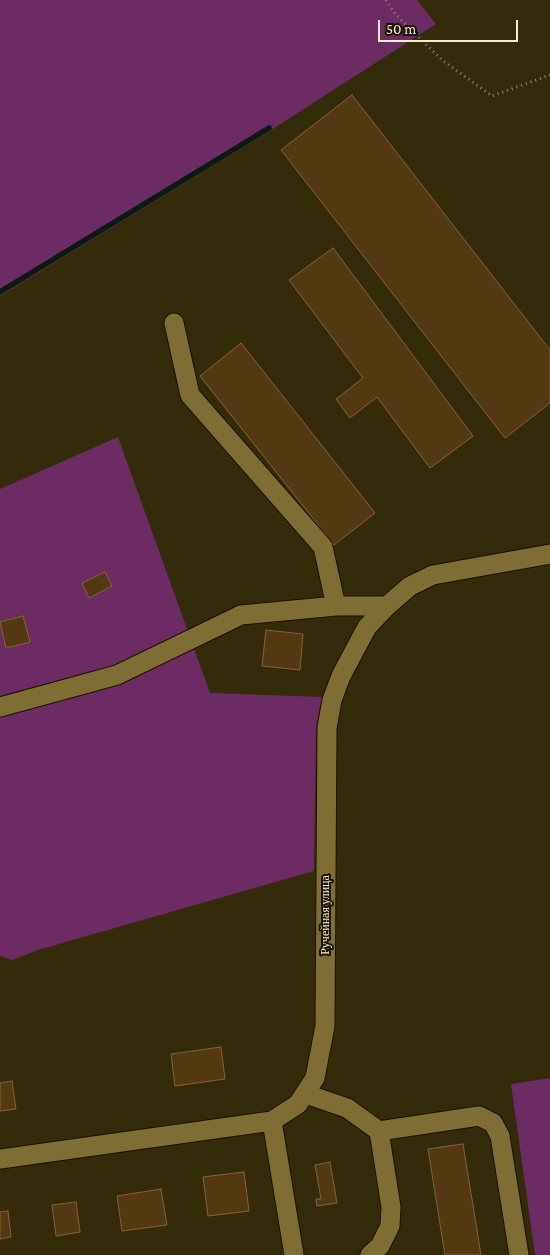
<!DOCTYPE html>
<html>
<head>
<meta charset="utf-8">
<style>
  body { margin:0 }
  #map { position:relative; width:550px; height:1255px; overflow:hidden; background:#342b0b; font-family:"Crimson Pro",serif }
  canvas { display:block }
  .scale { position:absolute; left:378px; top:20px; width:140px; height:22px; box-sizing:border-box; border:2px solid #f5ecce; border-top:0; padding-left:6px; font-size:15px; line-height:18px; white-space:nowrap; color:#f5ecce; -webkit-text-stroke:4px #1a1300; paint-order:stroke }
</style>
</head>
<body>
<div id="map">
<canvas width="550" height="1255"></canvas>
<div class="scale">50 m</div>
</div>
<script>
const c = document.querySelector('canvas').getContext('2d');
c.lineJoin = 'round';
function fill(path, color) { c.fillStyle = color; c.fill(path, 'evenodd'); }
const poly = rows => new Path2D(rows.map(r => 'M' + r).join(''));
function trace(path, color, width, dash) { c.strokeStyle = color; c.lineWidth = width; c.lineCap = dash ? 'butt' : 'round'; c.setLineDash(dash || []); c.stroke(path); }
function label(font, color, halo, rows, align = 'center') {
  c.font = font + ' "Crimson Pro",serif'; c.lineWidth = 4; c.setLineDash([]); c.textBaseline = 'middle'; c.strokeStyle = halo; c.fillStyle = color; for (const [text, x, y, turn = 0] of rows) {
    c.save(); c.translate(x, y); c.rotate((+turn || 0) * Math.PI / 180); c.textAlign = isNaN(turn) ? turn : align; if (halo) c.strokeText(text, 0, 0); c.fillText(text, 0, 0); c.restore();
  }
}
fill(poly([
  [0,0,417,0,436,24,268,132,0,296],
  [118,437,210,693,322,697,316,727,314,871,38,950,12,960,0,956,0,489],
  [550,1078,550,1255,535,1255,511,1084]
]), '#6c2b62');
trace(poly([
  [0,292,269,128]
]), '#0a1c11', 5.5);
const building = poly([
  [352,95,550,350,550,403,505,438,281,150,352,95],
  [333,248,473,436,430,468,377,397,350,418,336,399,363,378,289,280,333,248],
  [241,343,375,513,334,545,200,376,241,343],
  [105,572,112,586,89,598,82,583,105,572],
  [23,616,30,642,6,648,0,622,23,616],
  [266,630,303,634,300,670,262,666,266,630],
  [221,1047,225,1079,175,1086,171,1054,221,1047],
  [12,1081,16,1109,0,1111,0,1083,12,1081],
  [463,1144,481,1255,445,1255,428,1149,463,1144],
  [330,1162,337,1203,317,1206,316,1199,321,1199,315,1165,330,1162],
  [244,1172,249,1211,208,1216,203,1177,244,1172],
  [161,1189,167,1225,122,1231,117,1196,161,1189],
  [76,1202,80,1232,56,1236,52,1205,76,1202],
  [8,1211,11,1237,0,1239,0,1212,8,1211]
]);
fill(building, '#533912');
trace(building, '#876331', 1);
const minor = poly([
  [174,323,190,395,323,547,336,606],
  [0,707,117,675,241,615,336,606,387,606],
  [306,1094,347,1108,379,1131,391,1207,390,1226,380,1246,370,1255],
  [272,1121,294,1255],
  [379,1131,479,1116,493,1123,500,1136,519,1255],
  [0,1159,272,1121,298,1104,315,1078,325,1026,327,728,332,700,341,676,367,627,387,606,410,586,433,575,550,554]
]);
trace(minor, '#191303', 21);
trace(poly([
  [386,0,395,14,442,60,492,96,550,75]
]), '#92896a', 3, [1, 4]);
trace(minor, '#7f6e33', 19);
label('12px', '#f5ecce', '#1a1300', [
  ["Ручейная улица",325,915,-90]
]);
</script>
</body>
</html>
